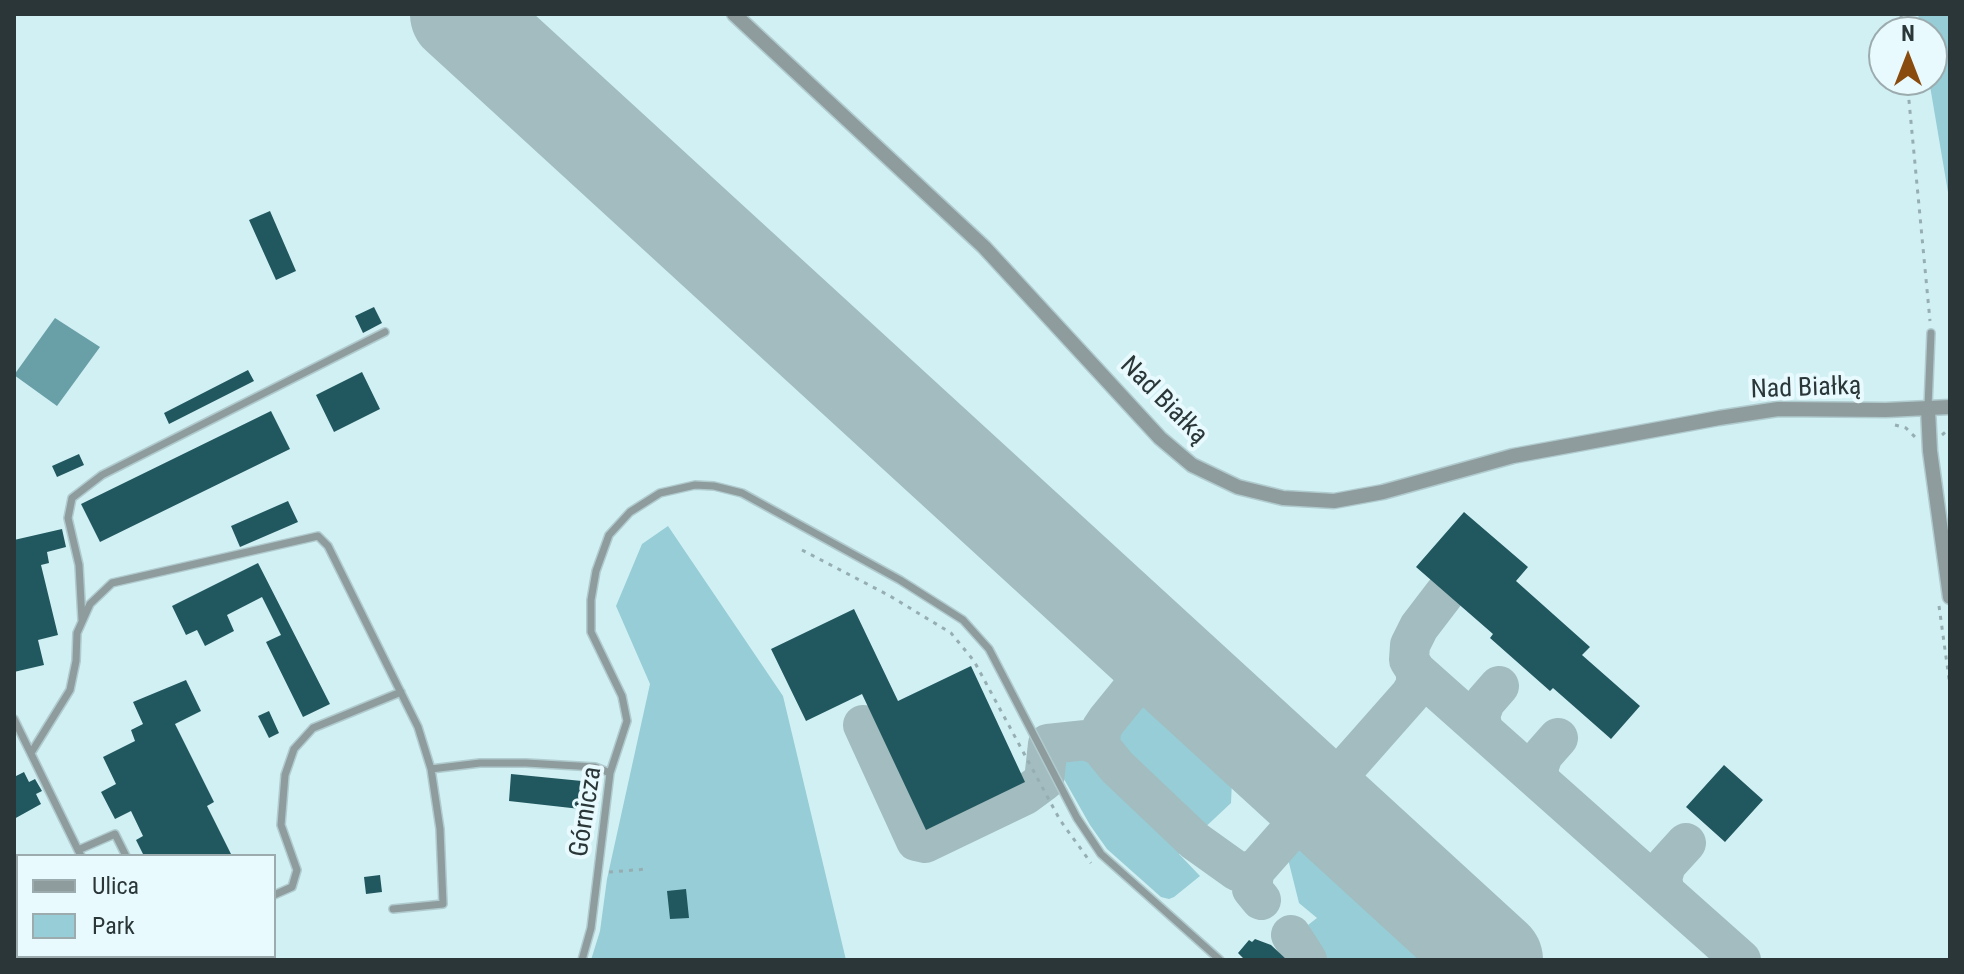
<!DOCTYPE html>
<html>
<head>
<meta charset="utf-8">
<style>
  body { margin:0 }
  #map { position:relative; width:1964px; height:974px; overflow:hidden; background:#d1f0f4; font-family:"Roboto Condensed",sans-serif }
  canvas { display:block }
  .frame { position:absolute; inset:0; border:16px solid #2a3638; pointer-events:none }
  .legend { position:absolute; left:16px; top:854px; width:260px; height:104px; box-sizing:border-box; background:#e8fafd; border:2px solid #9cacae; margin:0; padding:10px 14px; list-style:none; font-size:24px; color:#2a3638 }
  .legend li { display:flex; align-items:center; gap:16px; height:40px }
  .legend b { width:40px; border:2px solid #9cacae }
  .north { position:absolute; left:1868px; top:16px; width:80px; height:80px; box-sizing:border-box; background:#e8fafd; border:2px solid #9cacae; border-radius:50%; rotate:0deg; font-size:22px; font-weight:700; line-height:32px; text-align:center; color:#2a3638 }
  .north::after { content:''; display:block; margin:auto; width:28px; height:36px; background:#894b0e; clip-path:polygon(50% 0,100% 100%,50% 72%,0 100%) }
</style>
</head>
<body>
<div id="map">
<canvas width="1964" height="974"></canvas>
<div class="frame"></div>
<ul class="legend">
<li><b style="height:10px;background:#8f9c9e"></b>Ulica</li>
<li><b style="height:22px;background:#97cdd6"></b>Park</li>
</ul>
<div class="north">N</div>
</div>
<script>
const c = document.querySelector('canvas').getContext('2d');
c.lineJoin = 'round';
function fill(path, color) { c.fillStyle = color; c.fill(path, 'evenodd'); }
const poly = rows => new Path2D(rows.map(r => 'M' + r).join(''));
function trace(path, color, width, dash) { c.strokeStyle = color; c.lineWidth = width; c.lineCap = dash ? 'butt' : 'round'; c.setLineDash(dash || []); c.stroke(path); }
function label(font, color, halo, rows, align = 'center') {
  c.font = font + ' "Roboto Condensed",sans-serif'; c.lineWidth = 8; c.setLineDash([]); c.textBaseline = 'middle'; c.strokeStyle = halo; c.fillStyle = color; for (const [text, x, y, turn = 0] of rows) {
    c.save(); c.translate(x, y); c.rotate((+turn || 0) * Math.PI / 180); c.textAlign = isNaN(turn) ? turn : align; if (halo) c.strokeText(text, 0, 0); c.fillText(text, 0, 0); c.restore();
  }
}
fill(poly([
  [1918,14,1950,14,1950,204,1929,80,1932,80,1932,32,1921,32],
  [668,526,783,696,846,960,591,960,600,931,607,879,650,684,616,606,642,544],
  [1141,700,1232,781,1231,803,1199,833,1112,750,1109,740,1113,733],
  [1070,749,1086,751,1108,768,1191,845,1179,854,1200,876,1174,897,1169,899,1161,897,1107,849,1090,825,1052,758],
  [1298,845,1306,849,1429,960,1323,960,1308,925,1317,918,1299,903,1287,855,1290,846]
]), '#97cdd6');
fill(poly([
  [55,318,100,347,57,406,14,375]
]), '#699fa7');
trace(poly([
  [1159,656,1107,720,1101,729,1100,746,1117,767,1195,841,1237,871,1249,872,1258,867],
  [1416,671,1741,960],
  [863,725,916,841,925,843,1025,795,1044,781,1048,744,1086,740,1100,746],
  [1483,730,1480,716,1485,702,1499,686],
  [1541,782,1538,769,1543,755,1558,738],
  [1665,892,1662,879,1666,865,1686,843],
  [1261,900,1252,889,1254,873,1258,867,1410,695,1416,685,1416,671,1409,660,1410,645,1419,627,1445,593],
  [1291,935,1307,960]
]), '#a2bcbf', 40);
trace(poly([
  [460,14,1493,960]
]), '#a2bcbf', 100);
fill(poly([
  [270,211,296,271,276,280,249,220],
  [374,307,382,323,363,333,355,316],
  [248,370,254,381,169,424,164,413],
  [362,372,380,409,334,432,316,395],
  [271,411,290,449,100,542,81,504],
  [79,454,84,465,57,477,52,466],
  [288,501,298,522,240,547,231,526],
  [1464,512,1528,567,1516,581,1590,647,1582,655,1640,706,1611,739,1553,688,1550,691,1490,638,1493,634,1416,567],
  [62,529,66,547,47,552,49,563,41,565,58,635,38,640,44,665,14,672,14,540],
  [258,563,330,704,303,717,266,642,281,635,262,597,227,615,234,631,205,646,197,630,186,635,172,606],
  [854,609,898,701,971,666,1025,782,926,830,862,694,806,721,771,649],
  [186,680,201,711,175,724,214,802,207,806,232,856,144,856,136,840,143,836,131,811,115,819,101,792,116,784,103,757,135,741,131,730,143,724,133,702],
  [269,711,279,733,269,738,258,716],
  [1724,765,1763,800,1725,842,1686,807],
  [24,772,29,782,35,779,42,791,36,794,41,804,14,819,14,777],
  [511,774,592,782,589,810,509,801],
  [380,875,382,892,366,894,364,877],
  [686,889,689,918,670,919,667,891],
  [1255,939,1271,945,1287,960,1245,960,1238,953,1249,940,1252,942]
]), '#21585f');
const service = poly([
  [1928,407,1931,333],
  [82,620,79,565,68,518,72,498,102,475,385,332],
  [14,719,81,856],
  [31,753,70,690,76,661,77,633,90,604,112,583,318,536,328,546,418,727,431,769,440,829,443,904,393,909],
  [431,769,480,763,526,763,595,767,610,773],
  [78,850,115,834,126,856],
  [274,895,292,887,297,870,281,825,285,775,294,749,313,728,401,692],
  [175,956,176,960],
  [99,960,99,956],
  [134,960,144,956],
  [582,960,591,928,610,773,627,721,622,696,591,632,591,600,596,571,609,535,630,512,660,493,695,485,714,486,742,493,900,580,963,620,989,649,1077,818,1101,854,1220,960]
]);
const minor = poly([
  [734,14,984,247,1160,438,1192,465,1238,487,1283,498,1334,501,1383,492,1513,456,1719,418,1778,409,1886,410,1950,407],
  [1928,409,1930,451,1950,597]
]);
trace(service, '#b0cbce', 10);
trace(minor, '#b0cbce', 17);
trace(poly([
  [1901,14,1902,32],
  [1907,80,1930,321],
  [1895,425,1906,428,1915,437],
  [1942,435,1950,428],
  [802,550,890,596,951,633,974,661,1060,820,1091,863],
  [1939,606,1950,686],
  [609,872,647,869]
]), '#96aeb2', 3, [4, 6]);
trace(service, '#8f9c9e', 7);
trace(minor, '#8f9c9e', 14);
label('26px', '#2a3638', '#e8fafd', [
  ["Nad Białką",1806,389,-2],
  ["Nad Białką",1163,401,45],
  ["Górnicza",587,812,-81]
]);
</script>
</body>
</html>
